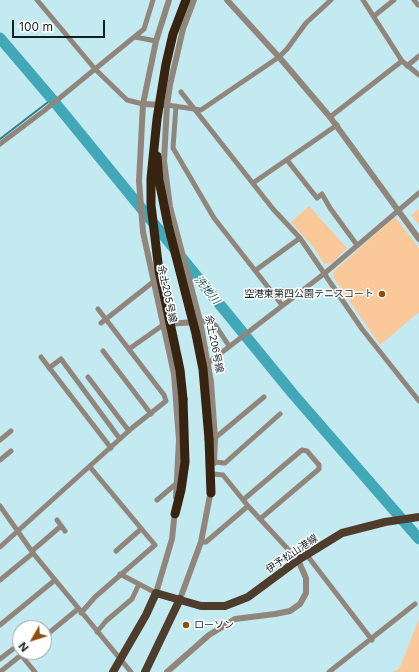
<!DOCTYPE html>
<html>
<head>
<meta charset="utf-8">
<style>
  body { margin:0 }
  #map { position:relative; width:419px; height:672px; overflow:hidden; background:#c3eaf1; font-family:Inter,sans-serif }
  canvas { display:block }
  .north { position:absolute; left:12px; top:620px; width:40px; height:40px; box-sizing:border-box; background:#fff; border:1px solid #a0a6a7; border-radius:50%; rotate:231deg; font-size:11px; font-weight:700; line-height:16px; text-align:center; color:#112022 }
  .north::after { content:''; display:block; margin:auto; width:14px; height:18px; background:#8b510a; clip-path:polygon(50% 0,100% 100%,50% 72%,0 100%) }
  .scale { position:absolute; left:12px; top:20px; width:93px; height:18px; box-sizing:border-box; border:2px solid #112022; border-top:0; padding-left:5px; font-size:12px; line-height:14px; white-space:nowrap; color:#112022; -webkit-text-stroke:3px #fff; paint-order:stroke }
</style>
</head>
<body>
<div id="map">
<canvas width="419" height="672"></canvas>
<div class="north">N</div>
<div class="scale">100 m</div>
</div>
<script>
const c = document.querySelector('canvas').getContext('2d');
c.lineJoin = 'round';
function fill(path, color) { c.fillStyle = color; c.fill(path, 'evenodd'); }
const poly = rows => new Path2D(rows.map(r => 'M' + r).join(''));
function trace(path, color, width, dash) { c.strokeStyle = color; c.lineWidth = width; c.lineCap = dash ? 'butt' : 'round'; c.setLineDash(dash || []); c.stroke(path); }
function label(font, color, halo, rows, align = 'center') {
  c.font = font + ' Inter,"Noto Sans JP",sans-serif'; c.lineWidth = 3; c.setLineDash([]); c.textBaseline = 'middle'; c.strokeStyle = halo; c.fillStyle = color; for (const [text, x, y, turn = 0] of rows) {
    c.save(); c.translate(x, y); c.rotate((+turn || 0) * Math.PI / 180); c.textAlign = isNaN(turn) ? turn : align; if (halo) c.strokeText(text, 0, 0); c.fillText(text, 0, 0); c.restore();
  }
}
fill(poly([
  [309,206,347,248,332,263,324,264,314,248,291,222],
  [419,209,419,225,411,215],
  [395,217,419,248,419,312,380,345,333,277,334,271],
  [419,619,419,672,391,672,399,669]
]), '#fbc89a');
trace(poly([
  [0,139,52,99]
]), '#337e8a', 2);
trace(poly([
  [0,38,52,99,293,394,419,539]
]), '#42a7b7', 11);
trace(poly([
  [37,0,95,69,127,100,143,104],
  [363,0,402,61,419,75],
  [414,0,418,5],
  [374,16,394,0],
  [135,37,156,41],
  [407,66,419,56],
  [181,92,273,209,300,238,362,329,419,401],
  [167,105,201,110,279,57,287,49,306,23,331,0],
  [176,106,173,148,214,218,282,305],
  [330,117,402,61],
  [0,144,45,110,144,29,153,0],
  [287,160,317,198,322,194,330,208,357,245],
  [253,183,337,125],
  [256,270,300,238],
  [200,321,211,322,216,326,229,346],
  [101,323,153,282],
  [129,349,163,325],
  [103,351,151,414],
  [41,357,111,448],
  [208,363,325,273,419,193],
  [49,368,61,359,120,439],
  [88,377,129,431],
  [215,438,264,397],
  [0,440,11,431],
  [0,460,11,451],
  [214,462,225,463,280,414],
  [213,474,223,475,248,506,298,560],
  [157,500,177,483],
  [243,500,302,450,307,451,319,465,319,469,260,519],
  [0,506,33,553,131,672],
  [57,520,65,531],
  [201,542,206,542,248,506],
  [0,547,132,428,166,401,164,395,98,309],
  [32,551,61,526],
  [116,551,141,529],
  [306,554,372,640],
  [120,574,156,593],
  [0,580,33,553],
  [81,613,95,597,155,545,90,467],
  [0,625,55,580],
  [97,632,106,621,132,599,139,584],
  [44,637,78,609],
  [21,655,35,672],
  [0,659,13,649],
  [0,672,25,652],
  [329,672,415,604]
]), '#90867c', 5);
trace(poly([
  [169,0,156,41,143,104,139,181,143,232,174,374,179,440,176,497],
  [194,0,183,29,170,85,167,105,164,161,170,207,200,321,211,382,215,438,214,463],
  [227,0,279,57,330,117,419,239],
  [143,104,163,105],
  [167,324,195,322],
  [156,593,172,539,175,510],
  [180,599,201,542,211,490],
  [167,672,209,635,235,619,275,614,290,611,300,604,306,593,306,578,298,560]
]), '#90867c', 6);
trace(poly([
  [113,672,146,615,156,593,201,606,225,606,248,597,298,560,342,533,385,522,419,517],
  [145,672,180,599]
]), '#4e3c2c', 8);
trace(poly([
  [209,439,211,493],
  [175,514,181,490,185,462,183,399]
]), '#362310', 9);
trace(poly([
  [157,156,159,180,168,225,196,334,203,369,209,439],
  [183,399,180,370,159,271,151,205,151,178,157,119,166,64,173,34,186,0]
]), '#362310', 9);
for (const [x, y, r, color] of [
  [382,294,4,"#8b510a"],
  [186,625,4,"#8b510a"]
]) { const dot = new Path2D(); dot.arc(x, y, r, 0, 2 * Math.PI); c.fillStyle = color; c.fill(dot); trace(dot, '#fff', 1.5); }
label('10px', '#112022', '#fff', [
  ["余土205号線",167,294,78],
  ["余土206号線",214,344,79],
  ["伊予松山港線",292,554,-34]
]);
label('10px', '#112022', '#fff', [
  ["空港東第四公園テニスコート",374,294],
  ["ローソン",194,625,"left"]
], 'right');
label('italic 11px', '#285f68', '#fff', [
  ["洗地川",207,290,51]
]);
</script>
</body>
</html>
